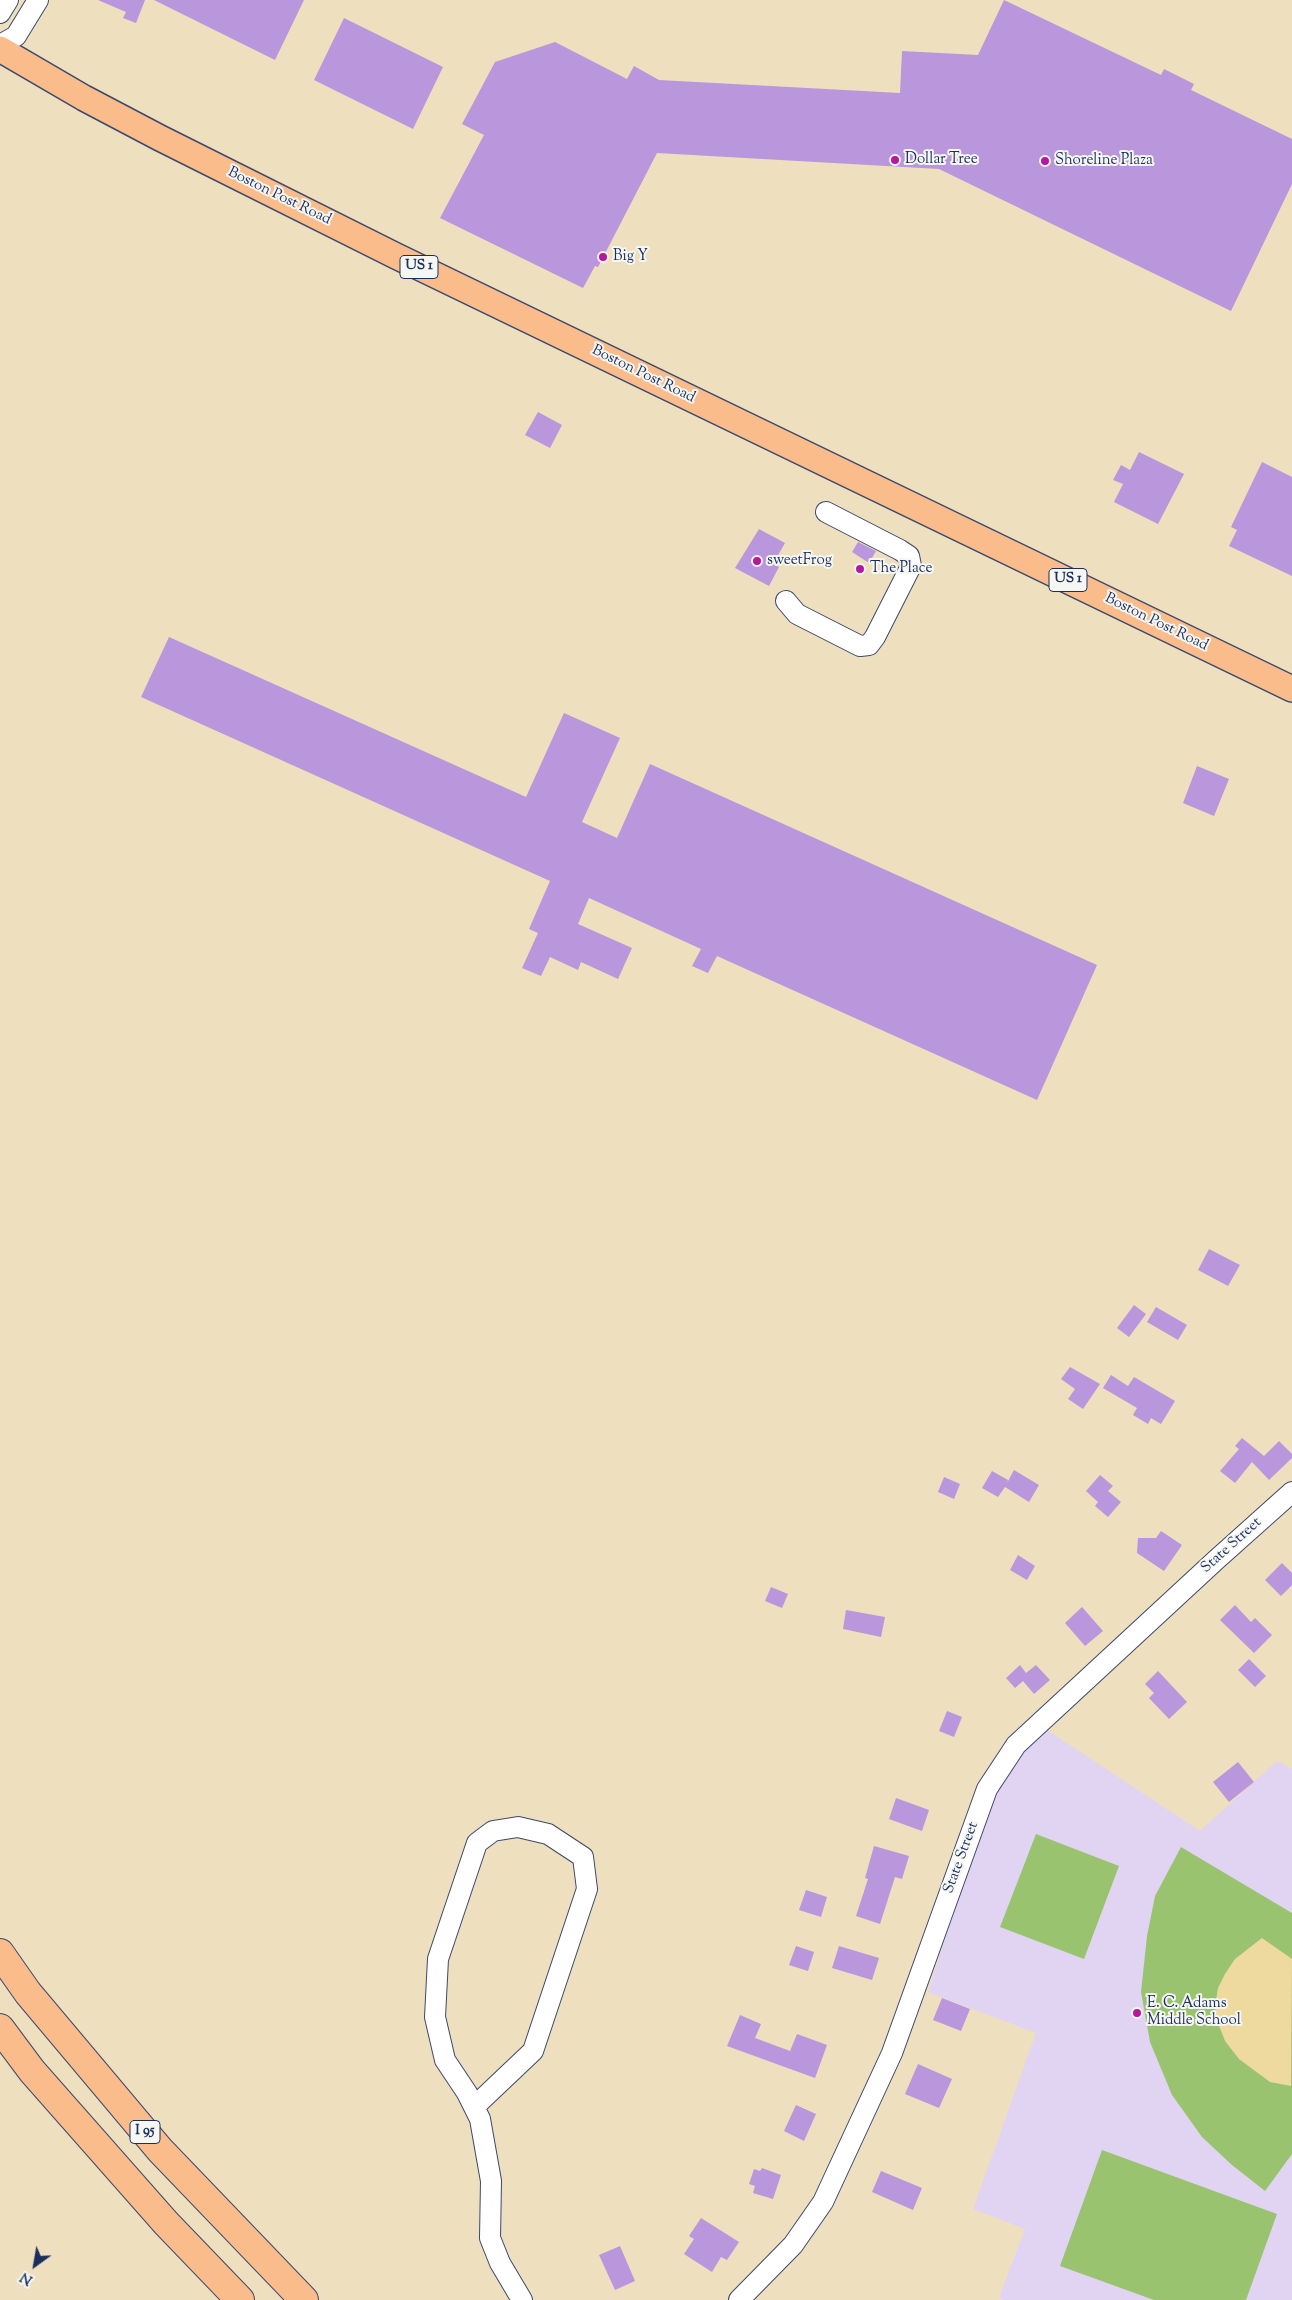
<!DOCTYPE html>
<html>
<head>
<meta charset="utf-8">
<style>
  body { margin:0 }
  #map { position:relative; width:1292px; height:2300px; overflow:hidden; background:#eedfbf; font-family:"Sorts Mill Goudy",serif }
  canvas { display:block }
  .north { position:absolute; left:10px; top:2240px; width:50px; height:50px; -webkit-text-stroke:4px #f6f6f2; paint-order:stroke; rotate:212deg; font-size:14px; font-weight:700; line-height:20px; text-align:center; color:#1b2f5e }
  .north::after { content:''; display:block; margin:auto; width:18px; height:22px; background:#1b2f5e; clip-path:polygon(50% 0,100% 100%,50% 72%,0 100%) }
</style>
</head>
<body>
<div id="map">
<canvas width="1292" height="2300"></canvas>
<div class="north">N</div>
</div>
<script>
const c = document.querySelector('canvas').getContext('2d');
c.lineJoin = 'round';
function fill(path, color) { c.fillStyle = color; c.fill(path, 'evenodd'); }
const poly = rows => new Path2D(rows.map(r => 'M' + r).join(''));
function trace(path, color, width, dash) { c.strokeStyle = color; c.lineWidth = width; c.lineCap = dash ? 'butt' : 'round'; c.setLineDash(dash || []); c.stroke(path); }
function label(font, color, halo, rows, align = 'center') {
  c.font = font + ' "Sorts Mill Goudy",serif'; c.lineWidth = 4; c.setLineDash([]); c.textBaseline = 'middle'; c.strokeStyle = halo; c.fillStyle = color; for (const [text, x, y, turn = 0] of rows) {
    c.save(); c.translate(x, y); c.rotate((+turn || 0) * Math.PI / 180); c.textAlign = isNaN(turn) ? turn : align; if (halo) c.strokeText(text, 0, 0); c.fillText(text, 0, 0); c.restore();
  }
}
fill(poly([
  [1041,1726,1200,1831,1277,1761,1292,1769,1292,2300,1004,2300,999,2298,1025,2229,973,2209,1036,2033,928,1992,990,1799]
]), '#e1d4f3');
fill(poly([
  [1036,1834,1119,1866,1084,1959,1000,1927],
  [1181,1847,1292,1913,1292,2154,1265,2191,1232,2165,1202,2137,1172,2095,1150,2042,1141,1992,1147,1936,1155,1896],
  [1102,2150,1277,2214,1246,2300,1154,2300,1060,2266]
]), '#9ac370');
fill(poly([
  [1262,1938,1292,1959,1291,2086,1270,2082,1239,2059,1225,2041,1218,2023,1215,2007,1218,1988,1225,1974,1235,1959]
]), '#eeda9e');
fill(poly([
  [98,0,145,0,136,23,123,18,126,12],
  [154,0,304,0,275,60],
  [1004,0,1161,75,1164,69,1194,84,1191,90,1292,139,1292,184,1231,311,939,169,657,153,598,267,595,266,583,288,440,218,484,135,462,124,495,62,555,42,627,79,634,66,659,80,900,93,902,51,978,55],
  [344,18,443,67,413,129,314,80],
  [538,412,562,425,550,448,525,435],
  [1139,452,1184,474,1158,524,1114,502,1123,484,1113,480,1121,465,1130,470],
  [1262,462,1292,477,1292,576,1229,546,1237,530,1231,527],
  [759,529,785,543,773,564,779,567,769,586,735,568],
  [858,542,876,551,869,563,852,552],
  [169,637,526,797,564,713,620,738,582,822,617,838,650,764,1097,965,1037,1100,717,956,708,973,692,966,701,949,589,898,578,924,632,948,618,979,581,962,578,970,550,957,541,976,522,968,538,933,529,929,550,881,141,697],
  [1197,766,1229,779,1214,816,1183,803],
  [1209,1249,1240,1265,1228,1286,1198,1270],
  [1134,1305,1146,1314,1129,1337,1117,1328],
  [1156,1307,1187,1325,1178,1340,1147,1322],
  [1070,1367,1100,1384,1083,1409,1068,1399,1075,1389,1061,1379],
  [1111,1375,1128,1386,1134,1377,1175,1401,1161,1424,1151,1418,1148,1424,1133,1415,1137,1408,1103,1388],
  [1242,1438,1264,1456,1279,1441,1292,1454,1292,1458,1269,1480,1252,1462,1235,1483,1220,1471,1239,1449,1235,1446],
  [1014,1470,1039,1485,1029,1502,1005,1487,998,1497,982,1488,992,1471,1008,1480,1007,1483],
  [1100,1475,1113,1486,1108,1491,1121,1502,1108,1517,1095,1506,1098,1502,1086,1491],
  [944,1477,960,1484,954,1499,938,1492],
  [1161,1531,1182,1545,1164,1571,1137,1553,1138,1538,1156,1538],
  [1018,1555,1035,1566,1027,1580,1010,1570],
  [1282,1563,1292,1573,1292,1585,1281,1596,1265,1580],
  [771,1587,788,1594,782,1608,765,1601],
  [1235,1605,1251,1622,1255,1618,1272,1635,1254,1653,1220,1620],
  [1082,1607,1103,1631,1085,1646,1065,1623],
  [846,1610,885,1617,881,1637,843,1629],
  [1249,1659,1266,1676,1255,1687,1238,1670],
  [1020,1665,1026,1673,1036,1665,1050,1680,1034,1694,1023,1681,1015,1688,1006,1678],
  [1158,1671,1187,1702,1169,1719,1149,1698,1154,1693,1145,1684],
  [947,1711,962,1717,954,1737,939,1731],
  [1238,1762,1254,1782,1229,1802,1213,1782],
  [896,1798,929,1810,922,1831,889,1819],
  [874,1846,909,1856,902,1879,895,1877,880,1924,856,1916,868,1879,865,1878],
  [806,1890,827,1897,821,1917,799,1910],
  [796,1946,814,1952,808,1971,789,1965],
  [839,1946,879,1958,872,1980,832,1968],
  [942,1998,970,2009,961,2031,933,2020],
  [740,2015,761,2024,755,2038,790,2051,797,2034,827,2045,815,2078,727,2046],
  [918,2064,952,2079,939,2108,905,2094],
  [796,2105,816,2114,804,2141,784,2131],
  [762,2168,781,2175,773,2199,753,2193,755,2186,749,2184,754,2169,760,2171],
  [881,2171,922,2188,913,2210,872,2192],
  [701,2218,739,2242,727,2260,721,2257,712,2272,684,2254,694,2239,689,2236],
  [620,2246,635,2281,615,2290,599,2255]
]), '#ba96dc');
const minor = poly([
  [0,13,8,0],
  [0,45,16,36,38,0],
  [786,601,797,614,860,646,869,645,875,637,911,566,909,556,900,550,826,512],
  [474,2107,533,2051,587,1889,583,1857,548,1834,518,1827,493,1831,477,1843,438,1959,435,2017,445,2060,467,2093,480,2119,491,2181,490,2238,500,2263,522,2300],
  [739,2300,793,2245,823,2202,892,2053,987,1789,1016,1745,1216,1560,1292,1492]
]);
const major = poly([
  [0,49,84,98,160,138,396,256,1292,689]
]);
const highway = poly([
  [0,1953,28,1993,160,2150,304,2300],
  [0,2028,32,2071,166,2223,240,2300]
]);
trace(minor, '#3b496d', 22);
trace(major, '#3b496d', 28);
trace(highway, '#3b496d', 30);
trace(minor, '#fff', 20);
trace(major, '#f9bc8a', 25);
trace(highway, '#f9bc8a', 28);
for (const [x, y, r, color] of [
  [895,160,5,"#b5179e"],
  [1045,161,5,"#b5179e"],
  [603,257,5,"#b5179e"],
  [757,561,5,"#b5179e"],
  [860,569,5,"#b5179e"],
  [1137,2013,5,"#b5179e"]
]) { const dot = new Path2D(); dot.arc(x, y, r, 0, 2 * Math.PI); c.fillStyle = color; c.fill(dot); trace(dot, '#f6f6f2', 2); }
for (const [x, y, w] of [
  [419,267,38],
  [1068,580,38],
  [145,2132,30]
]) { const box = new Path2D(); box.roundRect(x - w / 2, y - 11.5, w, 23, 4); c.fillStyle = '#f6f6f2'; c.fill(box); trace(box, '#1b2f5e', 1); }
label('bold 14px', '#1b2f5e', null, [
  ["US 1",419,267],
  ["US 1",1068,580],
  ["I 95",145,2132]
]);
label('15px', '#1b2f5e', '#f6f6f2', [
  ["Dollar Tree",905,160],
  ["Shoreline Plaza",1055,161],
  ["Big Y",613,257],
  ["sweetFrog",767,561],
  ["The Place",870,569],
  ["E. C. Adams",1147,2004],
  ["Middle School",1147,2021]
], 'left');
label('15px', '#1b2f5e', '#f6f6f2', [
  ["Boston Post Road",279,197,26],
  ["Boston Post Road",643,375,26],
  ["Boston Post Road",1156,623,26],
  ["State Street",1232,1546,-42],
  ["State Street",962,1858,-70]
]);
</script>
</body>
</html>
